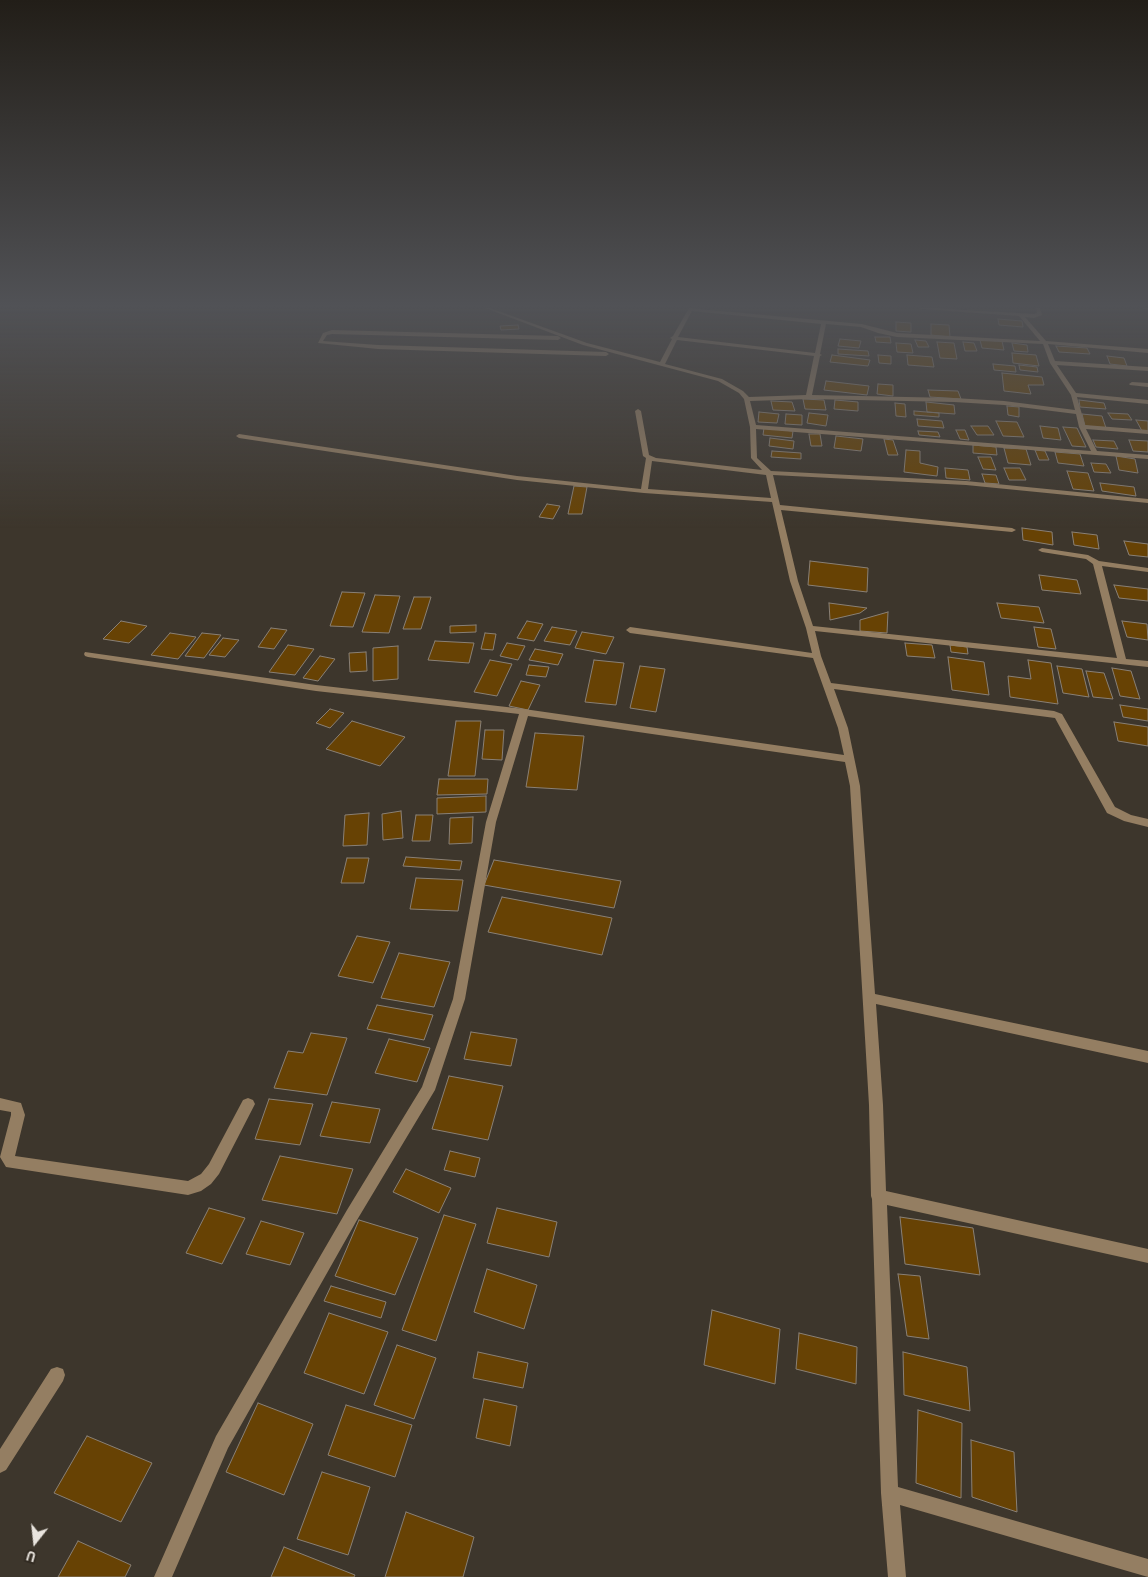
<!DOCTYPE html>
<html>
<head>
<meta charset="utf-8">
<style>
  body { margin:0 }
  #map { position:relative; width:1148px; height:1577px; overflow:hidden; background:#3d362c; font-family:"PT Sans",sans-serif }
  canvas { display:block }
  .north { position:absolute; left:10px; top:1517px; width:50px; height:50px; -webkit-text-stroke:4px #332c23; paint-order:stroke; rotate:196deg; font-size:14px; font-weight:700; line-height:20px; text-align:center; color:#e9e4de }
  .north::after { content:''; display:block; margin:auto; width:18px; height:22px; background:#e9e4de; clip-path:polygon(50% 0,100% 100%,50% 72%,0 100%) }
</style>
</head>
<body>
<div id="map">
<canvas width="1148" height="1577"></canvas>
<div class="north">U</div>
</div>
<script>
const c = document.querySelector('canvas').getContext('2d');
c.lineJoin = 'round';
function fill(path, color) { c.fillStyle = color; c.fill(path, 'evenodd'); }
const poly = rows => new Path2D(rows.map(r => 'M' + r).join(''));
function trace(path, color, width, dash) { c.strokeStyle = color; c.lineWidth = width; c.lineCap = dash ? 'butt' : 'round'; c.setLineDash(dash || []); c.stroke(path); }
const building = poly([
  [998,319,1022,321,1023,327,999,325,998,319],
  [896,322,911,323,911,332,896,331,896,322],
  [931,324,949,325,950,337,931,335,931,324],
  [518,325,519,329,501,330,500,326,518,325],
  [875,337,890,337,891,343,876,342,875,337],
  [840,339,861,341,859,348,838,346,840,339],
  [915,340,926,341,929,347,918,347,915,340],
  [980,340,1002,341,1004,350,982,348,980,340],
  [937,342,954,343,957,359,940,358,937,342],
  [963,342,974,343,977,351,965,351,963,342],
  [896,343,911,344,913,353,897,352,896,343],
  [1012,343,1027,345,1028,352,1014,351,1012,343],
  [1056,346,1087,348,1090,354,1059,352,1056,346],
  [838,349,868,351,869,356,838,354,838,349],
  [1012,353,1036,355,1039,366,1013,363,1012,353],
  [832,355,870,360,868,366,830,362,832,355],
  [878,355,891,356,891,364,879,363,878,355],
  [907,355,932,357,934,367,908,365,907,355],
  [1107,356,1124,358,1127,366,1110,364,1107,356],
  [993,364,1015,366,1016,372,994,370,993,364],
  [1019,365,1037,367,1038,372,1020,370,1019,365],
  [1002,373,1042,377,1044,385,1028,385,1031,394,1004,391,1002,373],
  [826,381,869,386,867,395,824,390,826,381],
  [878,384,893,385,893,396,877,394,878,384],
  [928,390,958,391,961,399,930,397,928,390],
  [803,399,824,400,826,410,805,409,803,399],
  [835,400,858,402,858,411,834,409,835,400],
  [1079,400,1104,403,1106,409,1080,407,1079,400],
  [771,401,792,402,795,411,773,410,771,401],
  [926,402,954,405,955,414,927,412,926,402],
  [895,403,905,404,906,417,896,416,895,403],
  [1007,406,1019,407,1019,417,1008,415,1007,406],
  [914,411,939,413,939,417,914,415,914,411],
  [759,412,779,414,777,423,758,422,759,412],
  [809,413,828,415,826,426,807,423,809,413],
  [1108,413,1128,414,1132,420,1112,419,1108,413],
  [786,414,802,415,802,425,785,424,786,414],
  [1082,414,1102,416,1106,428,1085,426,1082,414],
  [917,419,942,421,944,428,918,426,917,419],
  [1136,420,1148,421,1148,431,1142,431,1136,420],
  [996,421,1017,422,1024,437,1003,436,996,421],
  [971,426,988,426,994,435,977,435,971,426],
  [1040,426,1058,428,1061,440,1043,438,1040,426],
  [1063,427,1077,428,1086,447,1072,446,1063,427],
  [764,428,793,431,792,438,763,435,764,428],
  [956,430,965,430,969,440,960,439,956,430],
  [918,431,938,432,940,437,919,435,918,431],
  [809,434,820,434,822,446,811,446,809,434],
  [836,436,863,439,861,451,834,448,836,436],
  [770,438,794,441,793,449,769,446,770,438],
  [884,439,893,440,898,455,888,455,884,439],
  [1093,440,1114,441,1118,449,1096,447,1093,440],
  [1129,440,1148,441,1148,452,1133,451,1129,440],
  [973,445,996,447,997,455,973,453,973,445],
  [1004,448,1026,449,1031,465,1008,463,1004,448],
  [906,450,920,451,920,463,938,467,937,476,904,472,906,450],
  [1035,450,1045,451,1049,460,1039,460,1035,450],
  [772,451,801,453,801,459,771,457,772,451],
  [1055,452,1080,454,1084,466,1058,463,1055,452],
  [1116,456,1135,459,1138,473,1119,470,1116,456],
  [978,457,991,457,996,470,983,469,978,457],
  [1091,463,1106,464,1111,473,1094,472,1091,463],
  [945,468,968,470,970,480,946,478,945,468],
  [1004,468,1020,468,1026,480,1009,480,1004,468],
  [1067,471,1088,473,1094,491,1073,489,1067,471],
  [982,474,996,475,999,484,985,483,982,474],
  [1100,483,1134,487,1136,496,1102,491,1100,483],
  [574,486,587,487,582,514,568,514,574,486],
  [547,504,560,506,553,519,539,517,547,504],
  [1022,528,1052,532,1053,545,1023,540,1022,528],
  [1072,532,1097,535,1099,549,1074,545,1072,532],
  [1124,541,1148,544,1148,557,1129,555,1124,541],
  [810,561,868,568,867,592,808,585,810,561],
  [1039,575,1077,580,1081,594,1042,590,1039,575],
  [1114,585,1148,589,1148,601,1119,598,1114,585],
  [342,592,365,593,353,627,330,626,342,592],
  [375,595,400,596,389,633,362,632,375,595],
  [414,597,431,597,421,629,403,629,414,597],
  [829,603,867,608,860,613,830,620,829,603],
  [997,603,1039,607,1044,623,1001,618,997,603],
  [888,612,887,633,860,631,860,620,888,612],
  [121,621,147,626,129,643,103,639,121,621],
  [527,621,543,624,534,641,517,638,527,621],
  [1122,621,1147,624,1148,640,1127,637,1122,621],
  [476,625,476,632,450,633,450,626,476,625],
  [552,627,577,631,570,645,544,641,552,627],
  [1034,627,1051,629,1056,649,1038,647,1034,627],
  [271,628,287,630,274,649,258,647,271,628],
  [582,632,614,637,606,654,575,648,582,632],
  [170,633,196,637,178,659,151,655,170,633],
  [202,633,221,635,204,658,185,656,202,633],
  [485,633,496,634,493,650,481,649,485,633],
  [223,638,239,640,225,657,209,655,223,638],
  [435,641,474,643,469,663,428,660,435,641],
  [507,643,525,646,518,660,500,656,507,643],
  [905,643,932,645,935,658,907,656,905,643],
  [288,645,314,649,295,675,269,672,288,645],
  [950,645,967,647,968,654,951,652,950,645],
  [398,646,398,679,373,681,373,648,398,646],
  [535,649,563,654,558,665,529,660,535,649],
  [366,652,367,671,350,672,349,653,366,652],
  [320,656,335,659,318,681,303,678,320,656],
  [948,657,984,662,989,695,952,690,948,657],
  [490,660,512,664,497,696,474,692,490,660],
  [594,660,624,663,616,705,585,702,594,660],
  [1028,660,1051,663,1058,704,1010,697,1008,676,1031,679,1028,660],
  [529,665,549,667,546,677,526,675,529,665],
  [640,666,665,669,656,712,630,708,640,666],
  [1057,666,1082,669,1089,697,1063,693,1057,666],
  [1112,668,1131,671,1140,699,1120,696,1112,668],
  [1086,671,1104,673,1113,699,1093,697,1086,671],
  [521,681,540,685,528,710,509,706,521,681],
  [1120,705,1148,709,1148,721,1123,717,1120,705],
  [330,709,344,713,330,728,316,723,330,709],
  [352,721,405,737,380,766,326,749,352,721],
  [456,721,481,721,475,776,448,776,456,721],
  [1114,722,1148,727,1148,746,1118,741,1114,722],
  [485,730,504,730,502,760,482,759,485,730],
  [535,733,584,736,577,790,526,787,535,733],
  [439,779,488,779,487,794,437,795,439,779],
  [486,796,486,812,437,814,437,798,486,796],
  [401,811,403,838,383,840,382,814,401,811],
  [369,813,367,845,343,846,345,815,369,813],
  [416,815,433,815,430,841,412,841,416,815],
  [473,817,472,843,449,844,450,818,473,817],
  [406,857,462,861,460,870,403,866,406,857],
  [347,858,369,858,364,883,341,883,347,858],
  [494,860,621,881,614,908,484,885,494,860],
  [416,878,463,880,458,911,410,909,416,878],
  [502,897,612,918,602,955,488,932,502,897],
  [357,936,390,942,373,983,338,976,357,936],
  [399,953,450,962,434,1007,381,998,399,953],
  [377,1005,433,1015,424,1040,367,1029,377,1005],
  [471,1032,517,1039,511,1066,464,1059,471,1032],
  [311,1033,347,1038,327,1095,274,1088,288,1051,303,1053,311,1033],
  [389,1039,430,1048,417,1082,375,1073,389,1039],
  [449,1076,503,1086,488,1140,432,1129,449,1076],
  [269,1099,313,1104,300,1145,255,1139,269,1099],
  [332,1102,380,1109,370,1143,320,1136,332,1102],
  [450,1151,480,1158,475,1177,444,1170,450,1151],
  [280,1156,353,1169,337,1214,262,1200,280,1156],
  [406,1169,451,1188,439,1213,393,1192,406,1169],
  [209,1208,245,1218,222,1264,186,1253,209,1208],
  [497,1208,557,1222,549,1257,487,1243,497,1208],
  [444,1215,476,1224,436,1341,402,1330,444,1215],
  [900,1217,973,1228,980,1275,905,1264,900,1217],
  [359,1220,418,1238,395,1295,335,1276,359,1220],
  [261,1221,304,1233,290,1265,246,1254,261,1221],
  [487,1269,537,1285,524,1329,474,1312,487,1269],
  [898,1274,920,1276,929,1339,907,1336,898,1274],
  [331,1286,386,1302,381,1318,324,1301,331,1286],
  [712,1310,780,1329,775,1384,704,1365,712,1310],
  [329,1313,388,1332,364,1394,304,1373,329,1313],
  [799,1333,857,1347,856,1384,796,1369,799,1333],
  [397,1345,436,1358,414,1419,374,1405,397,1345],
  [478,1352,528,1363,523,1388,473,1378,478,1352],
  [903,1352,967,1367,970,1411,904,1395,903,1352],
  [484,1399,517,1406,510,1446,476,1438,484,1399],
  [258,1403,313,1424,284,1495,226,1472,258,1403],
  [346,1405,412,1425,395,1477,328,1455,346,1405],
  [918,1410,962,1423,961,1498,916,1483,918,1410],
  [87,1436,152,1463,121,1522,54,1493,87,1436],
  [971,1440,1014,1452,1017,1512,972,1497,971,1440],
  [322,1472,370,1487,348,1555,297,1539,322,1472],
  [406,1512,474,1537,463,1577,385,1577,406,1512],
  [78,1541,131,1565,125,1577,58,1577,78,1541],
  [284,1547,355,1575,354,1577,271,1577,284,1547]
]);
fill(building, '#674204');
trace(building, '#898076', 1);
fill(poly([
  [485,308,490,308,587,343,660,362,672,339,670,338,673,336,689,308,862,324,897,333,1040,341,1019,316,921,309,919,308,935,308,1034,314,1037,313,1036,308,1040,308,1042,315,1034,318,1025,317,1046,341,1148,349,1148,353,1048,344,1055,361,1148,367,1148,371,1057,365,1076,393,1148,400,1148,404,1077,397,1085,425,1148,430,1148,434,1086,429,1097,451,1148,455,1148,459,756,429,757,458,771,471,966,481,1148,499,1148,503,966,485,773,475,780,505,1012,528,1016,530,1012,532,781,510,798,581,813,626,1117,658,1093,564,1086,559,1042,552,1038,550,1042,548,1088,555,1099,561,1148,568,1148,572,1102,566,1126,659,1148,661,1148,667,815,631,821,656,831,683,1054,711,1062,714,1115,807,1131,815,1148,819,1148,827,1124,821,1107,813,1055,718,834,689,848,728,860,786,875,994,1148,1051,1148,1063,876,1004,883,1105,886,1191,1148,1249,1148,1263,887,1205,898,1487,1148,1559,1148,1577,900,1505,906,1577,888,1577,881,1493,872,1199,871,1196,869,1105,850,786,845,762,528,716,496,822,465,999,435,1090,357,1220,228,1448,172,1577,154,1577,216,1436,347,1210,422,1087,453,999,486,822,519,714,316,691,88,657,85,656,84,654,85,652,316,685,524,709,844,755,838,728,813,658,630,633,626,630,630,627,812,653,806,628,790,581,772,502,644,493,517,480,239,438,236,436,239,434,517,476,641,489,646,458,643,456,635,411,638,409,641,411,649,455,656,458,762,470,751,458,750,427,744,399,739,393,718,381,583,345,485,308],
  [692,311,821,324,815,353,678,337,692,311],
  [826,324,861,327,878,333,897,337,1043,344,1050,363,1071,395,1075,410,1004,401,954,398,812,395,820,356,822,355,820,354,826,324],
  [677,340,814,356,806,395,749,397,743,391,722,379,665,364,677,340],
  [809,399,954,402,1004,405,1076,414,1079,427,1091,451,756,425,750,401,809,399],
  [652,461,766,475,771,498,648,489,652,461],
  [1143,308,1148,308,1148,310,1143,309,1143,308],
  [332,330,558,336,561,338,558,340,332,334,327,335,323,341,378,345,606,352,609,354,606,356,378,349,318,343,323,333,332,330],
  [1132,382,1148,383,1148,387,1130,385,1129,384,1132,382],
  [0,1098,21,1103,25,1115,15,1156,188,1181,201,1174,209,1164,243,1100,248,1098,253,1100,255,1104,219,1174,211,1184,201,1191,188,1195,6,1167,0,1157,11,1115,11,1112,0,1110,0,1098],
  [57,1367,63,1369,65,1375,63,1381,6,1470,0,1473,0,1449,51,1369,57,1367]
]), '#947e62');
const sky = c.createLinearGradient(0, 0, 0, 528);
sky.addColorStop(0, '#221e18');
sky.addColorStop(0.58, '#515256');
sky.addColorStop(1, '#51525600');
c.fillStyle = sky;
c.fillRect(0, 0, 1148, 528);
</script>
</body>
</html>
